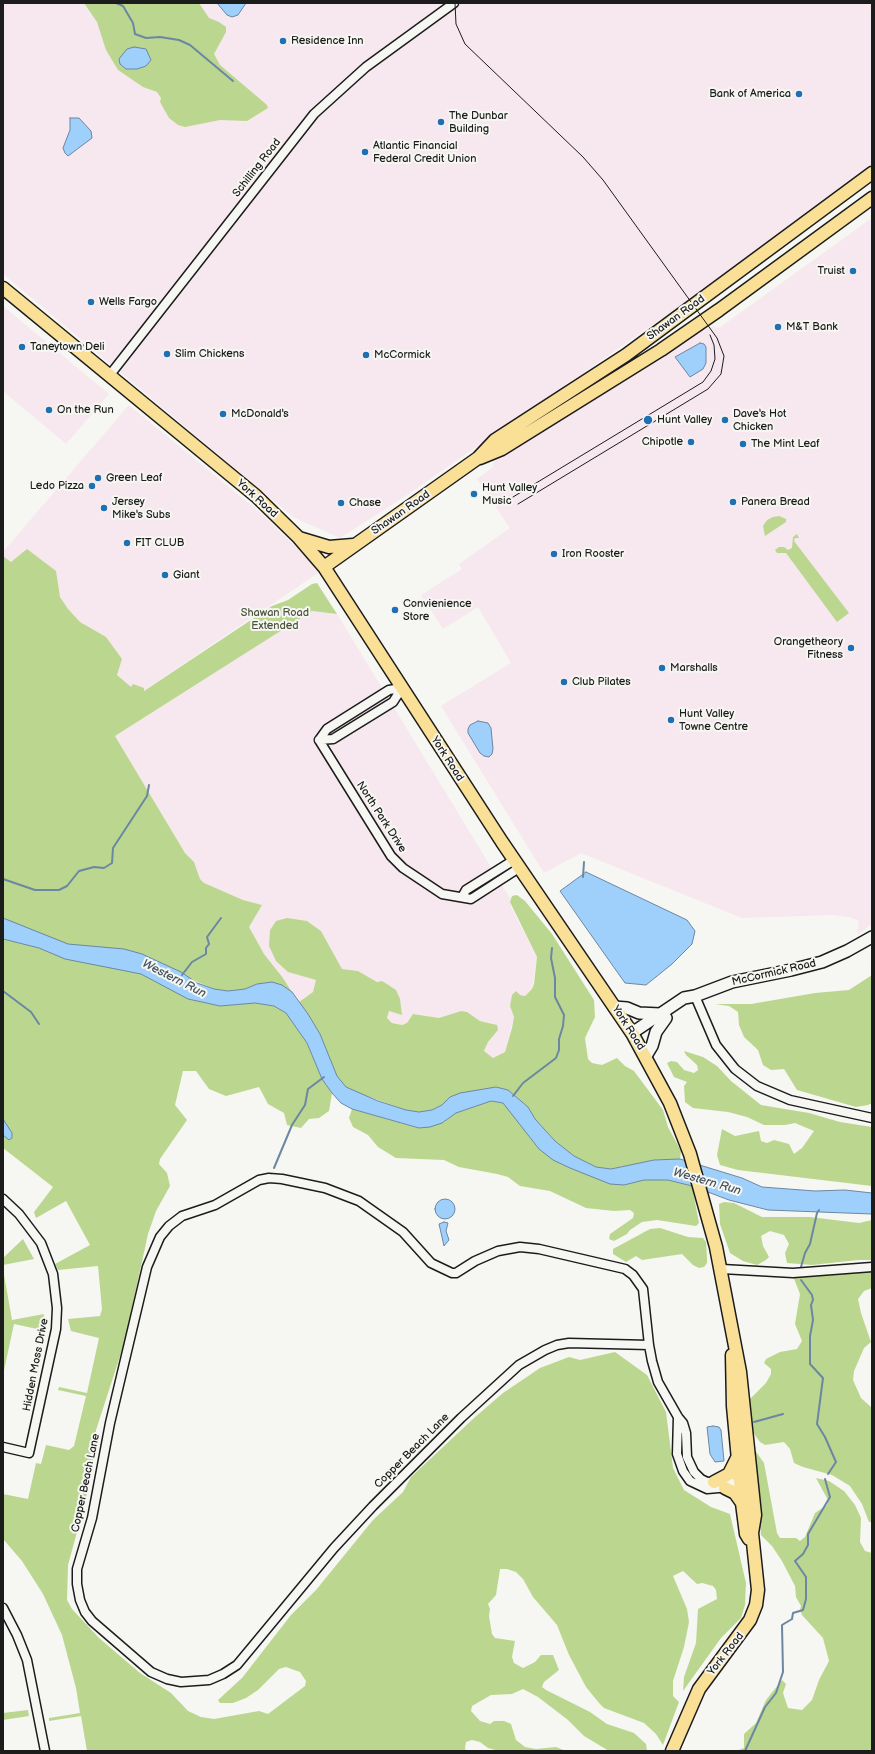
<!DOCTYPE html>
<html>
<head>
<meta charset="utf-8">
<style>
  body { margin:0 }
  #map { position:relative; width:875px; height:1754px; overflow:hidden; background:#f6f6f2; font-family:"Balsamiq Sans",sans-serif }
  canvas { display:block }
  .frame { position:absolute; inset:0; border:4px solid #1c1c1c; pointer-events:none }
</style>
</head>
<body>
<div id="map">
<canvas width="875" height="1754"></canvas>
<div class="frame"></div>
</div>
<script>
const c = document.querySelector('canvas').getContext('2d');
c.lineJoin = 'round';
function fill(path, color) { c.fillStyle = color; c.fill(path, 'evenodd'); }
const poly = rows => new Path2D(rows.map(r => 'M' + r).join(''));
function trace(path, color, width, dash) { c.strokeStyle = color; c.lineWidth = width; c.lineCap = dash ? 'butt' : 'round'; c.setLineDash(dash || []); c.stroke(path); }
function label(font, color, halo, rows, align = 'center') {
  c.font = font + ' "Balsamiq Sans",sans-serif'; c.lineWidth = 4; c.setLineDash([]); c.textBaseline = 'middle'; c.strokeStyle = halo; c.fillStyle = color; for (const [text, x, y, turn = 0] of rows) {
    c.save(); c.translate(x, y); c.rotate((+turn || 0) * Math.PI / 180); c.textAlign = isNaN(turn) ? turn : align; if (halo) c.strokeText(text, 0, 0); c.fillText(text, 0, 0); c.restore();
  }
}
fill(poly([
  [3,3,872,3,872,163,687,301,407,495,340,538,293,517,3,274],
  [872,218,872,924,857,935,859,921,850,917,831,915,742,918,581,853,544,873,441,706,511,663,478,607,443,629,421,595,462,569,459,564,510,528,477,479,493,467,493,462,496,456,655,363,701,331,711,327,719,328],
  [3,306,109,394,66,444,3,391],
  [129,405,263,515,306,557,318,573,103,718,3,567,3,552],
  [312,611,337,614,511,900,511,907,537,957,532,989,525,996,520,995,510,1006,514,1017,505,1052,493,1058,484,1052,488,1042,498,1030,492,1023,480,1021,467,1012,461,1011,439,1018,413,1014,407,1023,402,1025,392,1023,387,1018,389,1011,402,1015,396,990,387,984,382,981,377,982,358,971,342,969,321,931,307,921,276,921,270,930,288,972,316,980,313,992,299,1002,283,978,264,954,248,926,262,905,243,900,204,884,200,879,194,862,185,853,115,736]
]), '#f6e8ee');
fill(poly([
  [84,3,199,3,209,18,219,22,226,27,226,32,214,54,220,65,267,105,268,108,247,121,220,120,185,127,178,125,169,118,160,102,161,98,157,92,143,87,118,70,106,50,97,22],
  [779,516,786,519,786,522,765,536,763,526,767,520,773,517],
  [797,534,799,538,795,538,794,541,849,613,837,622,786,553,777,553,775,550,779,547,784,547,788,550,792,548,793,537],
  [27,549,56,571,60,597,68,609,80,622,106,637,122,659,117,675,131,687,133,684,144,688,144,691,272,606,288,600,312,584,317,583,337,614,312,611,115,736,185,853,194,862,200,879,204,883,243,900,262,905,249,927,264,954,283,978,292,992,282,985,257,984,245,989,228,991,214,989,193,980,189,999,220,1006,255,1003,274,1006,286,1013,307,1043,322,1079,332,1093,329,1111,319,1118,309,1119,301,1128,287,1125,284,1113,268,1104,259,1087,226,1096,209,1089,196,1071,183,1071,175,1105,187,1120,160,1159,159,1164,167,1173,170,1186,156,1211,148,1234,124,1344,96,1430,93,1461,85,1503,68,1565,67,1600,72,1609,99,1638,140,1673,171,1693,188,1711,201,1717,214,1719,259,1711,268,1714,305,1686,306,1681,300,1672,286,1667,279,1669,258,1690,246,1698,233,1703,220,1703,218,1700,242,1678,291,1615,316,1590,373,1520,403,1492,411,1477,474,1418,503,1393,540,1368,569,1357,580,1360,615,1352,647,1375,666,1412,673,1468,684,1490,711,1507,730,1514,746,1583,745,1605,741,1618,721,1638,683,1691,684,1677,696,1643,698,1609,717,1599,716,1590,713,1586,702,1583,697,1584,683,1571,673,1576,687,1609,689,1622,684,1647,673,1681,673,1696,679,1702,663,1745,656,1734,644,1723,604,1708,599,1703,586,1687,569,1655,557,1625,533,1597,523,1579,516,1572,507,1569,500,1569,496,1595,488,1604,490,1609,489,1616,492,1634,495,1638,515,1641,512,1657,514,1663,523,1668,535,1662,541,1655,553,1655,559,1670,544,1682,542,1687,546,1690,590,1712,607,1724,634,1733,646,1744,647,1751,609,1751,584,1736,568,1720,538,1697,523,1689,512,1694,491,1695,472,1706,471,1711,480,1721,490,1724,494,1721,504,1721,511,1724,516,1740,525,1747,536,1749,556,1747,566,1751,499,1751,488,1748,480,1742,472,1740,466,1742,465,1748,466,1751,87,1751,81,1716,49,1721,49,1718,80,1713,76,1688,62,1635,43,1594,22,1561,3,1539,3,1494,28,1499,36,1463,41,1464,46,1445,69,1450,74,1446,86,1396,58,1390,59,1387,87,1393,99,1338,71,1331,68,1319,100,1316,102,1309,98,1266,58,1270,55,1264,90,1245,66,1201,36,1218,34,1212,53,1187,3,1148,3,556,11,562],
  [517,895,525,901,552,934,594,1000,595,1017,585,1038,588,1059,592,1063,602,1065,617,1058,625,1066,634,1071,663,1110,668,1127,681,1151,680,1159,654,1160,611,1169,596,1167,574,1156,555,1141,535,1119,528,1107,508,1090,496,1087,450,1097,442,1105,432,1110,419,1112,406,1110,358,1093,346,1087,337,1077,320,1034,299,1002,313,992,316,980,288,972,276,961,269,946,270,930,276,921,287,918,307,921,321,931,342,969,358,971,377,982,382,981,387,984,396,990,400,999,402,1015,389,1011,387,1018,392,1023,402,1025,407,1023,413,1014,439,1018,461,1011,467,1012,480,1021,497,1025,498,1030,488,1042,484,1051,493,1058,505,1052,512,1028,514,1017,510,1006,512,995,516,991,520,995,525,996,532,989,534,984,537,957,510,902,512,896],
  [872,975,872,1103,868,1105,856,1107,797,1090,784,1069,771,1070,763,1065,758,1050,744,1037,739,1025,738,1012,729,1006,715,1004,751,1004,815,993,849,990],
  [684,1051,703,1057,717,1066,731,1081,761,1105,809,1113,840,1122,872,1127,872,1186,738,1170,720,1165,717,1155,722,1129,735,1136,759,1131,761,1141,767,1143,774,1140,789,1144,794,1154,802,1148,814,1131,795,1123,785,1125,764,1125,747,1117,728,1112,693,1108,685,1102,684,1086,687,1082,674,1077,667,1063,671,1061,677,1062,684,1070,694,1073,698,1070,697,1065,686,1055],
  [490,1101,503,1103,510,1110,539,1149,624,1185,644,1180,668,1180,692,1186,699,1223,696,1226,657,1220,642,1222,630,1230,627,1234,614,1241,609,1239,610,1234,633,1218,634,1213,630,1210,614,1211,586,1208,550,1191,520,1186,508,1177,497,1174,459,1167,444,1160,396,1158,378,1147,368,1135,353,1127,349,1118,352,1109,418,1128,442,1123,456,1113],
  [724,1202,734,1203,762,1217,810,1217,859,1223,872,1220,872,1260,858,1260,812,1265,787,1263,785,1253,789,1244,784,1235,770,1231,761,1236,763,1246,769,1257,766,1260,757,1265,743,1261,730,1253,720,1224,719,1204],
  [660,1228,688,1237,703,1238,706,1242,707,1258,707,1263,704,1267,699,1268,693,1265,682,1254,642,1260,636,1256,626,1262,613,1254,613,1249,650,1229],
  [23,1239,34,1259,3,1265,3,1258],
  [3,1269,12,1320,44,1314,42,1330,14,1324,3,1375],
  [872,1271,872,1288,864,1291,858,1299,861,1313,871,1342,864,1348,854,1371,853,1380,861,1398,872,1408,872,1522,869,1522,862,1504,850,1486,832,1475,803,1467,794,1463,790,1449,784,1442,765,1445,760,1442,752,1431,748,1401,766,1383,771,1374,771,1369,764,1363,766,1359,780,1352,797,1349,802,1341,795,1324,800,1294,793,1276],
  [752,1446,764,1463,777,1533,780,1538,796,1538,800,1541,805,1537,815,1513,827,1505,828,1500,816,1478,829,1481,844,1491,855,1505,861,1518,860,1542,865,1551,872,1553,872,1748,870,1751,736,1751,744,1748,744,1734,756,1723,766,1700,782,1680,786,1684,783,1693,788,1708,802,1710,812,1700,819,1680,829,1661,823,1638,802,1615,800,1610,801,1606,796,1597,795,1586,782,1561,772,1546,761,1535],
  [28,1710,29,1716,3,1720,3,1713]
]), '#bbd78f');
const water = poly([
  [217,3,246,3,238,15,232,17,227,15,217,3],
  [134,47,146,49,151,60,146,66,137,69,126,69,120,64,119,59,127,49,134,47],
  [70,118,79,118,91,131,92,138,68,156,65,153,63,148,70,130,70,118],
  [700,343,704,344,706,347,706,363,703,369,690,377,675,357,700,343],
  [478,721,488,723,491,728,493,749,492,754,489,757,484,756,480,753,468,733,468,729,470,725,478,721],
  [586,872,687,920,695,931,692,944,672,964,646,985,625,983,560,891,586,872],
  [3,918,68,944,124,949,142,954,181,972,197,983,214,989,228,991,245,989,257,984,272,982,282,985,292,992,308,1014,320,1034,337,1076,346,1087,378,1101,406,1110,419,1112,432,1110,442,1105,450,1097,460,1093,496,1087,508,1090,528,1107,535,1119,555,1141,574,1156,596,1167,611,1169,654,1160,680,1159,742,1178,762,1187,815,1191,845,1190,872,1193,872,1214,768,1210,729,1200,692,1186,668,1180,644,1180,624,1185,610,1184,570,1168,553,1160,539,1149,503,1103,491,1101,456,1113,442,1123,430,1127,419,1128,352,1109,341,1103,332,1093,322,1079,307,1043,286,1013,274,1006,255,1003,220,1006,202,1002,188,999,141,974,65,959,39,948,3,939,3,918],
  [3,1119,12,1133,12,1138,9,1140,3,1135,3,1119],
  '435 1209a10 10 0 1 1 20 0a10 10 0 1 1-20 0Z',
  [444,1222,448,1223,446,1231,449,1240,444,1246,439,1224,444,1222],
  [713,1426,719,1427,721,1430,724,1461,715,1462,710,1454,707,1427,713,1426]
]);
fill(water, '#9fcffb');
trace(water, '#6b87a2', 1);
trace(poly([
  [116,3,123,6,133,23,135,34,146,38,160,37,179,40,190,45,233,81],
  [583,877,584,862],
  [3,879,35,890,59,890,67,886,79,871,94,867,104,868,112,863,113,848,147,796,149,785],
  [182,975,192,962,206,954,206,948,209,944,207,937,221,918],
  [3,991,31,1012,39,1024],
  [513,1096,523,1083,556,1058,559,1050,559,1039,563,1026,564,1015,555,997,555,978,551,958,552,948],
  [274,1168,292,1125,305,1105,308,1089,324,1077],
  [801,1267,805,1253,810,1244,817,1213,819,1210],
  [801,1280,812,1295,813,1300,811,1305,813,1320,810,1336,810,1364,823,1378,817,1424,825,1437,836,1462,828,1474],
  [754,1422,783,1414],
  [745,1751,765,1707,776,1693,783,1672,782,1625,792,1619,793,1613,803,1610,806,1599,806,1577,795,1561,803,1554,808,1545,808,1534,830,1497,825,1479]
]), '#6b87a2', 2);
const street = poly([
  [109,376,314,114,366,67,454,3],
  [319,740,391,856,403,868,442,894,471,899,519,868],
  [319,740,333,739,393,702,402,688],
  [319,740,327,729,389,690,402,688],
  [462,897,466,890,514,860],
  [695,996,716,1045,735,1069,757,1086,790,1100,872,1118],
  [269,1178,282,1179,325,1188,359,1201,403,1232,431,1263,452,1273,456,1273,475,1261,498,1251,520,1247,539,1249,625,1269,633,1275,643,1289,649,1345,569,1343,557,1345,545,1350,519,1365,461,1418,373,1506,334,1548,237,1665,223,1674,209,1680,181,1682,167,1679,151,1672,92,1621,85,1612,80,1600,77,1584,77,1569,92,1518,110,1423,147,1267,160,1237,169,1226,182,1216,215,1205,259,1180,269,1178],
  [3,1199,19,1214,41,1243,53,1274,57,1308,56,1329,29,1453,3,1447],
  [722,1269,793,1273,872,1267],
  [649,1345,652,1361,658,1382,678,1417,683,1423,686,1433,687,1457,694,1472,701,1479,707,1482,729,1481,740,1484],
  [678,1417,677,1454,683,1471,690,1481,707,1489,730,1487],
  [3,1608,17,1635,27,1660,45,1751]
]);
const secondary = poly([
  [614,1007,627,1008,639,1013,660,1014],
  [632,1033,684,998,695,996,732,982,791,970,822,962,847,951,872,937],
  [646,1056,652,1046,656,1032,666,1018]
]);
const primary = poly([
  [3,288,256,496,299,538,324,567,502,842,632,1033,670,1103,690,1154,716,1247,740,1372,755,1515,752,1533,758,1590,756,1605,750,1620,699,1689,672,1751],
  [480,458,502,449,661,350,719,310,872,198],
  [299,538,329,547,353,545],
  [324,567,478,458,495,440,626,355,872,173],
  [732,1355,733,1406,742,1503,746,1534,749,1539],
  [714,1482,729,1474,737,1458],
  [725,1488,735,1493,742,1503]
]);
trace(street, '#1c1c1c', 11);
trace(secondary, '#1c1c1c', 14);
trace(primary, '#1c1c1c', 15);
trace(street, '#f6f6f2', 8);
trace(secondary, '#f6f6f2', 11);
trace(primary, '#fadf96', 12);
trace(poly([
  [455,3,456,24,465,44,583,157,603,180,717,338,724,356,721,374,708,389,518,504],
  [513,497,703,382,711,371,715,359,714,345,710,335]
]), '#1c1c1c', 1);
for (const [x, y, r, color] of [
  [283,41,4,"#1f6fb2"],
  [799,94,4,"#1f6fb2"],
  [441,122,4,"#1f6fb2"],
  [365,152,4,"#1f6fb2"],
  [853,271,4,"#1f6fb2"],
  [91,302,4,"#1f6fb2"],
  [778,327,4,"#1f6fb2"],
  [22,347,4,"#1f6fb2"],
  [167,354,4,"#1f6fb2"],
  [366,355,4,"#1f6fb2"],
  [49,410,4,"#1f6fb2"],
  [223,414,4,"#1f6fb2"],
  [648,420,5,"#1f6fb2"],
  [725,420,4,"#1f6fb2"],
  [691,442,4,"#1f6fb2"],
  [743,444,4,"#1f6fb2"],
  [98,478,4,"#1f6fb2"],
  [92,486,4,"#1f6fb2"],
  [474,494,4,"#1f6fb2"],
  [733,502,4,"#1f6fb2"],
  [341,503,4,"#1f6fb2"],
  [104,508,4,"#1f6fb2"],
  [127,543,4,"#1f6fb2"],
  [554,554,4,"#1f6fb2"],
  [165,575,4,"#1f6fb2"],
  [395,610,4,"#1f6fb2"],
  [851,648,4,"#1f6fb2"],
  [662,668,4,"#1f6fb2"],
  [564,682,4,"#1f6fb2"],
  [671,720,4,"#1f6fb2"]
]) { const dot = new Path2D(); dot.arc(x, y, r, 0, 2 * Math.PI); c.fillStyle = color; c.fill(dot); trace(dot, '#f6f6f2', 1.5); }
label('11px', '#1c1c1c', '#f6f6f2', [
  ["Residence Inn",291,41],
  ["Bank of America",791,94,"right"],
  ["The Dunbar",449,116],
  ["Building",449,129],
  ["Atlantic Financial",373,146],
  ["Federal Credit Union",373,159],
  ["Truist",845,271,"right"],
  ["Wells Fargo",99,302],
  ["M&T Bank",786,327],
  ["Taneytown Deli",30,347],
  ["Slim Chickens",175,354],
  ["McCormick",374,355],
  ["On the Run",57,410],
  ["McDonald's",231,414],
  ["Dave's Hot",733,414],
  ["Chicken",733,427],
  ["Hunt Valley",657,420],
  ["Chipotle",683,442,"right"],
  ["The Mint Leaf",751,444],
  ["Green Leaf",106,478],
  ["Ledo Pizza",84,486,"right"],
  ["Hunt Valley",482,488],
  ["Music",482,501],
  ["Jersey",112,502],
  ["Mike's Subs",112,515],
  ["Panera Bread",741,502],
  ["Chase",349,503],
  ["FIT CLUB",135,543],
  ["Iron Rooster",562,554],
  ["Giant",173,575],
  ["Convienience",403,604],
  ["Store",403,617],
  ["Orangetheory",843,642,"right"],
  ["Fitness",843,655,"right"],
  ["Marshalls",670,668],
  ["Club Pilates",572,682],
  ["Hunt Valley",679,714],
  ["Towne Centre",679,727]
], 'left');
label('11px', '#1c1c1c', '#f6f6f2', [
  ["Schilling Road",257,168,-52],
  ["Shawan Road",676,318,-36],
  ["York Road",257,499,42],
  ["Shawan Road",401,513,-35],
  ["York Road",447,759,57],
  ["North Park Drive",381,817,57],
  ["McCormick Road",774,973,-13],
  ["York Road",628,1028,57],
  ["Hidden Moss Drive",36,1365,-79],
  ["Copper Beach Lane",412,1451,-45],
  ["Copper Beach Lane",86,1483,-78],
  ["York Road",726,1654,-52]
]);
label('11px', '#4c543e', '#f6f6f2', [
  ["Shawan Road",275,613],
  ["Extended",275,626]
]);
label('italic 12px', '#43525f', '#f6f6f2', [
  ["Western Run",174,979,27],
  ["Western Run",707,1182,16]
]);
</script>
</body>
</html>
